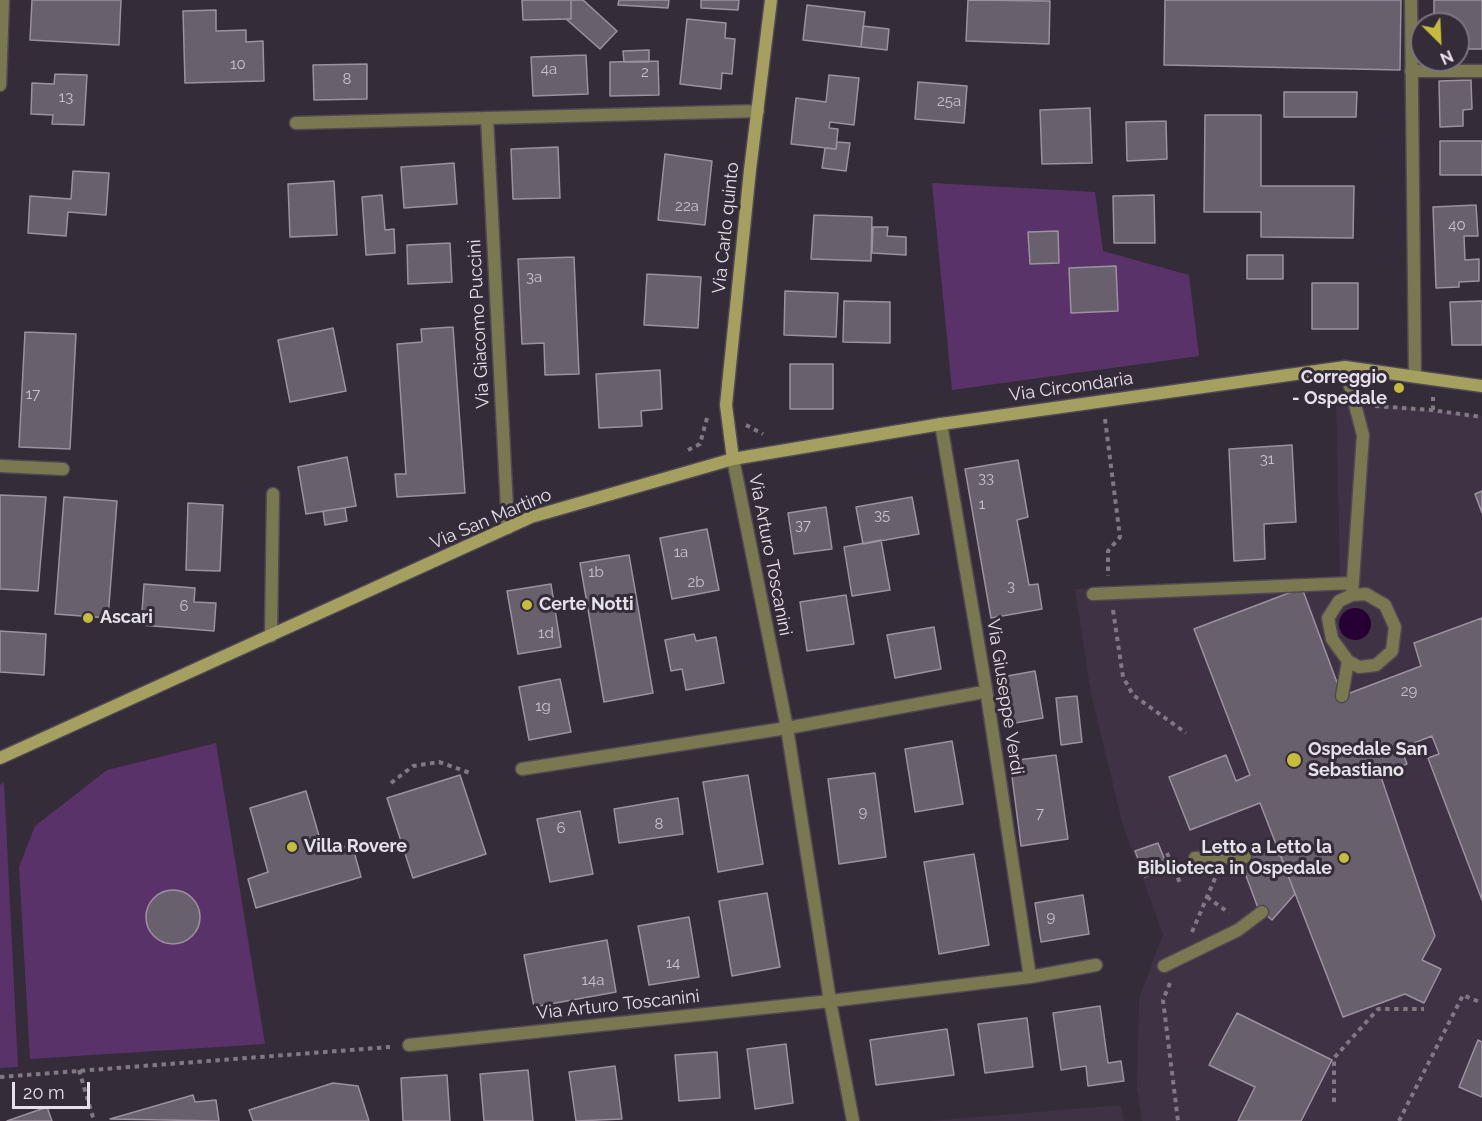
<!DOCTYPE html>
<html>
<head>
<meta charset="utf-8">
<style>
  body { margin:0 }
  #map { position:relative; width:1482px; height:1121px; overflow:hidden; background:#342c38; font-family:Raleway,sans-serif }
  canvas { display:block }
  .north { position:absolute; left:1410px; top:12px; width:60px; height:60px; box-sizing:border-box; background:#342c38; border:2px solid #7b747f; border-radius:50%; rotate:156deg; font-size:16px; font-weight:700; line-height:24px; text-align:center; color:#e6e1e9 }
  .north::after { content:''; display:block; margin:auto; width:21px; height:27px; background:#c6bc3c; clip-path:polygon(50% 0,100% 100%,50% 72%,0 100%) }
  .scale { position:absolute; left:12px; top:1082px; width:78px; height:27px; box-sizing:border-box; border:3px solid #e6e1e9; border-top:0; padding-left:8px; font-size:18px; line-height:21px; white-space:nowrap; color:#e6e1e9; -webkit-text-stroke:4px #342c38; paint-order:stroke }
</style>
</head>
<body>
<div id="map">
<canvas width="1482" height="1121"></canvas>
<div class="north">N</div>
<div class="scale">20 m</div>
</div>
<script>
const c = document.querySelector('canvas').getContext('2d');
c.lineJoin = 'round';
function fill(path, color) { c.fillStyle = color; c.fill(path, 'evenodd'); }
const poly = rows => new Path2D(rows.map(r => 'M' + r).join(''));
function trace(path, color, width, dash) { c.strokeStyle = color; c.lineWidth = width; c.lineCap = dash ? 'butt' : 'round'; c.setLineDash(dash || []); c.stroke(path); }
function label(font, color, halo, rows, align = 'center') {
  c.font = font + ' Raleway,sans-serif'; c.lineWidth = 6; c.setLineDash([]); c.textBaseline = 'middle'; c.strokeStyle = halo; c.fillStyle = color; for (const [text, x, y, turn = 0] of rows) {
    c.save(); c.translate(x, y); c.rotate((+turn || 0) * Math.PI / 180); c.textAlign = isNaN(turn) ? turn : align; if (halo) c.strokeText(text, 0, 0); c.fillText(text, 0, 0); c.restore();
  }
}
fill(poly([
  [1336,399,1482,416,1482,1121,1142,1121,1137,1089,1139,998,1163,934,1123,826,1091,694,1075,589,1340,577],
  [1121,1105,1124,1121,929,1121]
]), '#3e3244');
fill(poly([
  [932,183,1095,192,1103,251,1189,275,1199,356,952,390],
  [216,743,265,1044,30,1059,19,867,35,826,107,770],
  [4,782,18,1067,0,1068,0,785]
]), '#59326a');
fill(poly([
  '1339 624a16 16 0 1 1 32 0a16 16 0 1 1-32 0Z'
]), '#260034');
const building = poly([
  [32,0,121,0,119,45,30,40,32,0],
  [522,0,571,0,571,19,523,20,522,0],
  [571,0,583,0,617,31,600,49,566,19,571,19,571,0],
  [619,0,669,0,668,8,618,5,619,0],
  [701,0,739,0,738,10,701,8,701,0],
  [968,0,1050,1,1049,44,966,41,968,0],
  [1165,0,1401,0,1400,70,1164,65,1165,0],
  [1434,0,1482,0,1482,49,1458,49,1458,24,1434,24,1434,0],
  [807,5,865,12,861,47,803,40,807,5],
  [216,10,216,31,246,30,246,42,263,41,264,81,185,83,183,11,216,10],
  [687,19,726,23,725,38,735,39,732,74,722,73,721,89,680,84,687,19],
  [863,26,889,29,887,50,861,47,863,26],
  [649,50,649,62,624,62,623,51,649,50],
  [586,55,588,94,533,96,531,57,586,55],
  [658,61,659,95,610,96,610,62,658,61],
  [367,64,367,99,314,100,313,65,367,64],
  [55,74,87,75,84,125,52,124,53,115,31,114,32,83,54,84,55,74],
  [829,75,859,78,854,125,830,122,829,128,838,129,836,149,791,144,796,98,826,102,829,75],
  [1471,80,1472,109,1463,110,1463,126,1440,127,1439,81,1471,80],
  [918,82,967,86,964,123,915,119,918,82],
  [1284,92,1357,92,1356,117,1284,117,1284,92],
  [1090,108,1092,163,1042,164,1040,110,1090,108],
  [1205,115,1261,115,1261,186,1354,186,1353,238,1261,237,1261,212,1204,212,1205,115],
  [1166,121,1167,159,1127,161,1126,122,1166,121],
  [1440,141,1482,141,1482,175,1440,175,1440,141],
  [837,142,850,143,846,171,822,168,825,148,836,149,837,142],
  [558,147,560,198,513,199,511,149,558,147],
  [665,154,712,161,705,225,658,220,665,154],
  [454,163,457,204,404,208,401,167,454,163],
  [73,171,109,173,106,215,68,212,66,236,28,233,30,196,71,199,73,171],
  [334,181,337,235,290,237,288,184,334,181],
  [382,195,385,230,394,229,395,253,366,255,362,197,382,195],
  [1154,195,1155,243,1114,243,1113,196,1154,195],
  [1476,205,1478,236,1464,236,1465,260,1479,259,1479,281,1459,282,1459,287,1436,288,1433,207,1476,205],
  [814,215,872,217,871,261,811,259,814,215],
  [873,227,888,227,887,236,906,237,906,255,872,253,873,227],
  [1058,231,1059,263,1030,264,1028,232,1058,231],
  [450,243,452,282,408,284,407,245,450,243],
  [1247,255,1283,255,1283,279,1247,279,1247,255],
  [574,257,579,374,545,375,544,343,522,344,518,259,574,257],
  [1116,266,1118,311,1071,313,1069,268,1116,266],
  [647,274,701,277,698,328,644,325,647,274],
  [1312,283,1358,283,1358,329,1312,329,1312,283],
  [785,291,838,293,836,337,784,335,785,291],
  [844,301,890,302,890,343,843,342,844,301],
  [1482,301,1482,345,1452,345,1450,302,1482,301],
  [453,327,465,493,397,497,395,474,406,474,397,344,422,342,421,329,453,327],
  [333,328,346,391,290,402,278,340,333,328],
  [25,332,76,334,70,449,19,447,25,332],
  [790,364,833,364,833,409,790,409,790,364],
  [660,370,662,409,641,411,642,426,599,428,596,374,660,370],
  [1292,445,1296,522,1264,524,1265,559,1234,561,1229,449,1292,445],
  [347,457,356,506,306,514,298,467,347,457],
  [1018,460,1028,517,1017,520,1029,585,1038,584,1042,609,991,618,965,469,1018,460],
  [1482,491,1482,513,1475,494,1482,491],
  [0,495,46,497,38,591,0,589,0,495],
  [64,497,117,501,108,618,55,614,64,497],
  [912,497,919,534,863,544,856,507,912,497],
  [188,503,223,505,220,571,186,570,188,503],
  [826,507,832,549,794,554,788,513,826,507],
  [345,508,347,521,325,525,323,511,345,508],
  [707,529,719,590,672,599,660,538,707,529],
  [881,540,890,590,852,596,844,547,881,540],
  [629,555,653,693,604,702,580,563,629,555],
  [144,584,195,588,194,602,216,603,214,631,141,625,144,584],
  [551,584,561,647,518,654,507,591,551,584],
  [1302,588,1342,696,1421,666,1414,643,1482,618,1482,900,1428,758,1439,754,1432,736,1401,748,1407,764,1380,774,1435,936,1422,960,1441,969,1424,1003,1405,994,1343,1017,1260,803,1190,830,1169,777,1226,755,1236,781,1250,775,1194,629,1302,588],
  [846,595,854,644,807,651,800,602,846,595],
  [934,627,941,669,895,678,887,635,934,627],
  [0,631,46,634,44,675,0,672,0,631],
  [694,634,696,641,716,637,724,683,686,690,682,669,671,671,665,640,694,634],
  [1035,671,1043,718,1004,725,996,678,1035,671],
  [560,679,571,732,529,740,519,687,560,679],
  [1077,696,1082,742,1061,745,1056,698,1077,696],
  [952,741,963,804,915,812,905,749,952,741],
  [1056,755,1068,839,1021,846,1010,761,1056,755],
  [875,773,886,857,839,864,828,779,875,773],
  [460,775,486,854,413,878,387,798,460,775],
  [748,775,763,864,718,872,703,782,748,775],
  [306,791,324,853,352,844,361,877,256,908,248,879,268,872,250,808,306,791],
  [678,798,683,834,619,843,614,809,678,798],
  [580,811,593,874,550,882,537,819,580,811],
  [1158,843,1168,868,1145,877,1135,851,1158,843],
  [1252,851,1281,856,1295,894,1272,920,1258,908,1245,873,1252,851],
  [974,854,989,945,939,954,924,862,974,854],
  '146 917a27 27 0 1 1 54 0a27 27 0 1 1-54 0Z',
  [767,893,780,967,732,976,719,901,767,893],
  [1083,895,1089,934,1041,942,1035,903,1083,895],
  [689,917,699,977,649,985,638,926,689,917],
  [607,940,616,992,534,1007,524,955,607,940],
  [1100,1006,1108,1063,1121,1061,1124,1081,1088,1086,1086,1066,1061,1070,1053,1013,1100,1006],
  [1237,1013,1332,1060,1301,1121,1238,1121,1255,1087,1209,1065,1237,1013],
  [1027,1018,1033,1067,985,1073,978,1024,1027,1018],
  [947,1029,954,1075,876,1085,870,1040,947,1029],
  [1478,1040,1482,1042,1482,1097,1459,1087,1478,1040],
  [786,1044,793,1103,755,1109,747,1049,786,1044],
  [717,1052,720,1098,679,1101,675,1055,717,1052],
  [615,1066,622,1119,576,1121,569,1072,615,1066],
  [528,1070,533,1121,484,1121,480,1074,528,1070],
  [447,1075,450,1121,403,1121,401,1078,447,1075],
  [333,1083,358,1086,369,1121,253,1121,249,1110,333,1083],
  [193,1095,195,1102,216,1100,219,1121,110,1119,193,1095],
  [47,1107,52,1121,7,1121,47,1107]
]);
fill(building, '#69606e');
trace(building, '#9c91a0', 1.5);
const lane = poly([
  [1411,71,1482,71],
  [1195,858,1245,857],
  [1164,966,1238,930,1262,912]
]);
const street = poly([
  [1411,0,1415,375],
  [0,85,3,0],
  [487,118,508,528],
  [296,123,758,111],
  [941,424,986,689,1030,977],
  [733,459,787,728,830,1001,853,1121],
  [0,466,63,469],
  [1093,594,1353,583],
  [271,636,273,494],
  [1348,661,1359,667,1376,665,1392,651,1395,627,1385,605,1366,594,1352,595],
  [1342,696,1348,661,1332,639,1328,618,1339,601,1352,595,1363,435,1345,367],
  [522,769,787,728,978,693],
  [409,1045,830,1001,1030,977,1096,965]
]);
const secondary = poly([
  [733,459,726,405,750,170,771,0],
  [0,758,531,517,733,459,941,424,1345,367,1482,386]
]);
trace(lane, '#504954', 15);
trace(street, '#504954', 15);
trace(secondary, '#504954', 15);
trace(poly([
  [1375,406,1431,410,1482,417],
  [1433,410,1433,397],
  [1105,419,1120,537,1108,551,1108,576],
  [746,425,763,434],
  [688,450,700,444,707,418],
  [1113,610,1123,677,1133,695,1186,733],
  [391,783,413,766,439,762,470,773],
  [1167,853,1180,883],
  [1207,897,1229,913],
  [1192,932,1216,876],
  [1170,983,1163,1000,1178,1121],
  [79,1070,94,1121],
  [0,1077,390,1047],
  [1334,1102,1334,1058,1378,1009,1424,1009],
  [1399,1121,1463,995,1482,1003]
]), '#807984', 4, [4.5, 4.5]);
trace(lane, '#7a7850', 12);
trace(street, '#7a7850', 12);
trace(secondary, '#a5a05f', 12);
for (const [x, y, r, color] of [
  [1399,388,6,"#c6bc3c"],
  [527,605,6,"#c6bc3c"],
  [88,618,6,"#c6bc3c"],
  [1294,760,8,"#c6bc3c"],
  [292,847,6,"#c6bc3c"],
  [1344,858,6,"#c6bc3c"]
]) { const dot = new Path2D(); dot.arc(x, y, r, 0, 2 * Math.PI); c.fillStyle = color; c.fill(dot); trace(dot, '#342c38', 2); }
label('15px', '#c7c1ca', null, [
  ["10",238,64],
  ["4a",549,69],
  ["2",645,72],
  ["8",347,79],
  ["13",66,97],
  ["25a",949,101],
  ["22a",687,206],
  ["40",1457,225],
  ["3a",534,277],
  ["17",33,394],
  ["31",1267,459],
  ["33",986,478],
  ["1",982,504],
  ["35",882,515],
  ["37",803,525],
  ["1a",681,552],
  ["1b",596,572],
  ["2b",696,582],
  ["3",1011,586],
  ["6",184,606],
  ["1d",546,633],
  ["29",1409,691],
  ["1g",543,706],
  ["9",863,812],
  ["7",1040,813],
  ["8",659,824],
  ["6",561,828],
  ["9",1051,917],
  ["14",673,963],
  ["14a",593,980]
]);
label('18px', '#e6e1e9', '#342c38', [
  ["Via Carlo quinto",726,228,-84],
  ["Via Giacomo Puccini",479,324,-93],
  ["Via Circondaria",1071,387,-8],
  ["Via San Martino",491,519,-23],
  ["Via Arturo Toscanini",770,555,79],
  ["Via Giuseppe Verdi",1005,697,81],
  ["Via Arturo Toscanini",618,1005,-6]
]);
label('bold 18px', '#e6e1e9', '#342c38', [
  ["Correggio",1387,378,"right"],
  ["- Ospedale",1387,399,"right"],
  ["Certe Notti",539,605],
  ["Ascari",100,618],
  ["Ospedale San",1308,750],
  ["Sebastiano",1308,771],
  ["Villa Rovere",304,847],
  ["Letto a Letto la",1332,848,"right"],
  ["Biblioteca in Ospedale",1332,869,"right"]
], 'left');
</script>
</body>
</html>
